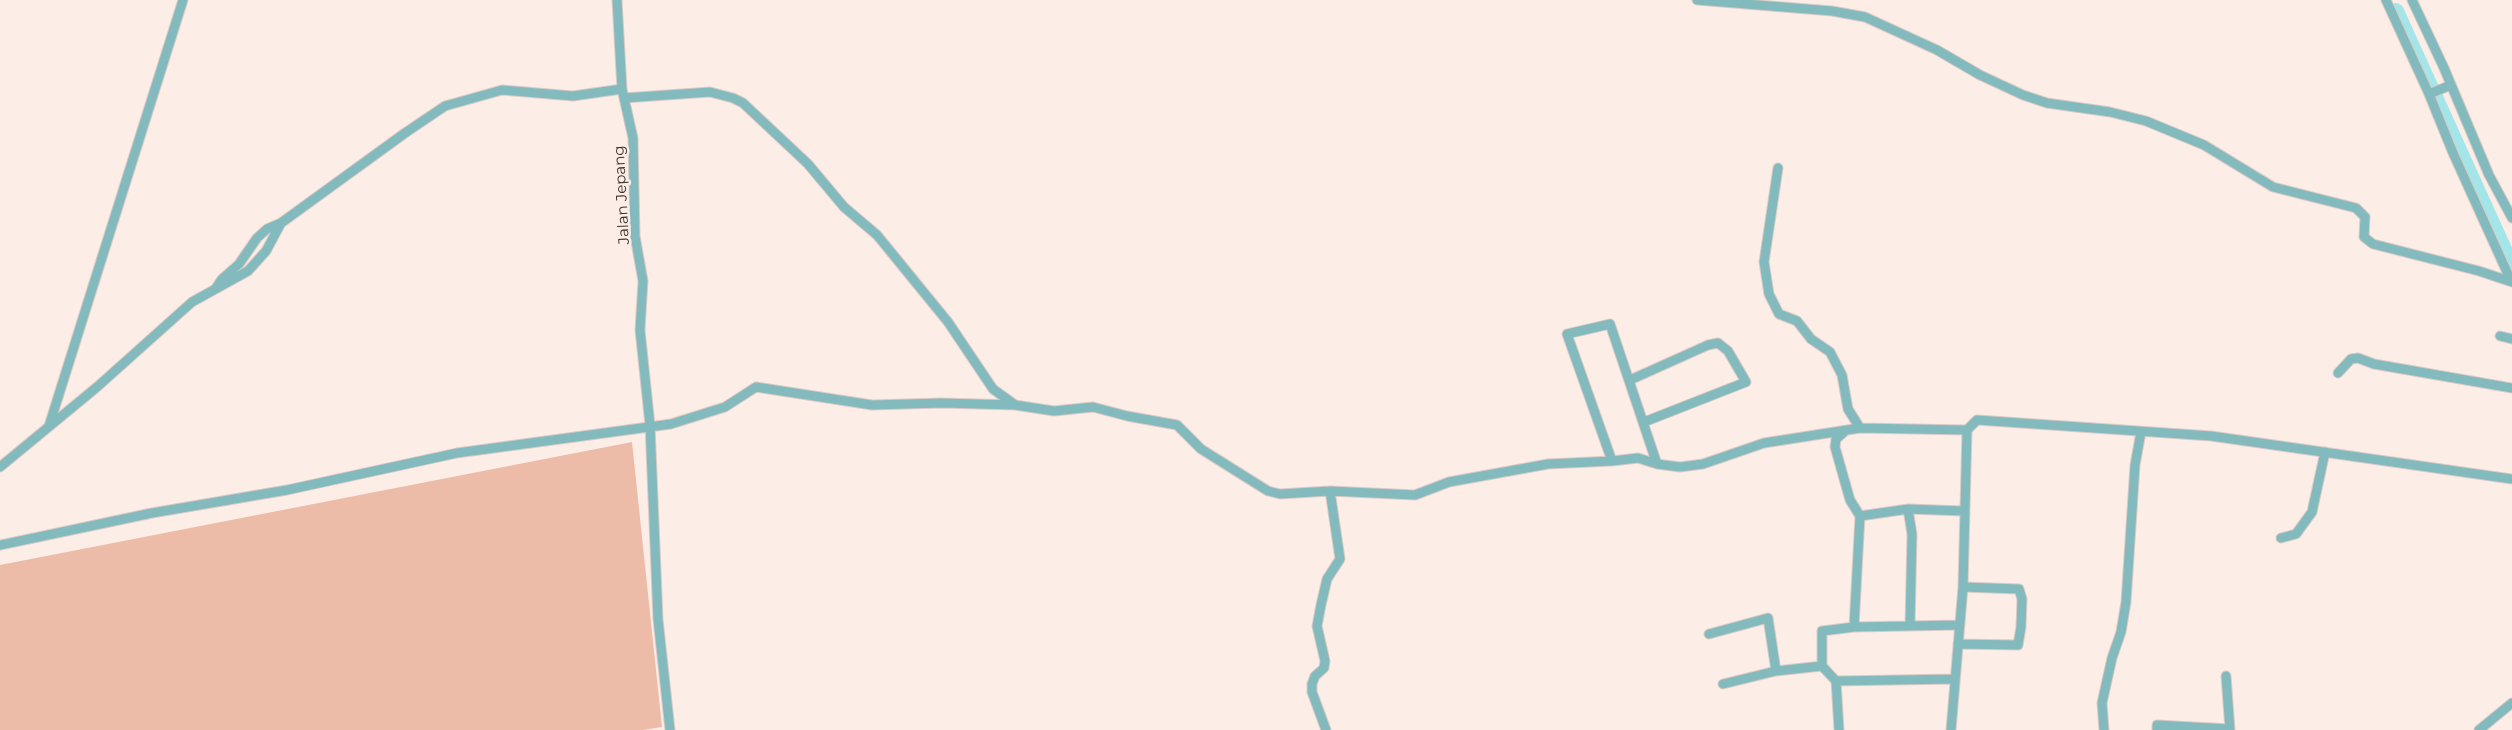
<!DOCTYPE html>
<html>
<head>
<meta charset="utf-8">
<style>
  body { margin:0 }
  canvas { display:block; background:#fdede7 }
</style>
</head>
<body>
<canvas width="2512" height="730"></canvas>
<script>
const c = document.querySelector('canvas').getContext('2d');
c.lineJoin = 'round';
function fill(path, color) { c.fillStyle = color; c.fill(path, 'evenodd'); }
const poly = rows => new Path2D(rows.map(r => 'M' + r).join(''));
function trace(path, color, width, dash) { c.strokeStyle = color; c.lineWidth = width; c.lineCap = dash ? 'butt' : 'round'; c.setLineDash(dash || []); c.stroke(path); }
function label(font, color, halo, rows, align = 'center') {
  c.font = font + ' Montserrat,sans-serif'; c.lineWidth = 5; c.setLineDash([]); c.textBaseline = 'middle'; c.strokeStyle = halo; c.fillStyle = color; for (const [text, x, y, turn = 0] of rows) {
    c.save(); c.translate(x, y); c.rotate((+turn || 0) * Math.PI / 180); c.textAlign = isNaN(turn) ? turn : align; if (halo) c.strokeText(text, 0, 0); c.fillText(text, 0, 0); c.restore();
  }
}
fill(poly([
  [632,442,662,727,643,730,0,730,0,565]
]), '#edbca9');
trace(poly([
  [2396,11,2512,267]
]), '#a4e5ea', 16);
const minor = poly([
  [617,0,622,89,633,138,635,236,643,281,640,330,650,425,658,619,670,730],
  [1697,0,1832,11,1865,17,1937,50,1980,75,2023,95,2047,103,2110,112,2146,121,2204,145,2273,187,2356,208,2365,217,2364,237,2373,244,2479,271,2512,282],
  [2386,0,2429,94],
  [2412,0,2444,68,2489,175,2512,218],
  [2451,85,2429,94,2453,153,2511,281],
  [624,98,710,92,733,98,743,103,808,164,844,207,877,235,948,322,993,389,1015,405,1054,411,1093,407,1127,416,1177,425,1201,449,1268,491,1280,494,1330,491,1415,495,1449,482,1548,464,1612,461,1638,458,1657,464,1680,467,1703,464,1764,443,1860,428,1967,430,1977,420,2211,436,2512,479],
  [1778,168,1764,262,1769,294,1779,314,1797,321,1811,339,1830,352,1842,375,1848,409,1860,428],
  [216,288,222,279,239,264,257,238,267,229,281,223],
  [2500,336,2512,339],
  [2338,373,2351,359,2358,358,2374,364,2512,388],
  [1630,380,1708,345,1718,343,1728,351,1746,382,1644,422],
  [49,426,183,0],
  [1844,432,1836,439,1835,447,1850,500,1860,516,1854,627],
  [1612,461,1567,334,1610,324,1657,464],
  [0,467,97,387,192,302,248,271,266,251,281,223,405,133,445,106,502,90,573,96,622,89],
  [1908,509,1912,534,1910,625],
  [1860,516,1908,509,1964,511],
  [2281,538,2296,534,2312,512,2325,452],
  [0,545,152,513,287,490,457,453,671,424,725,407,756,387,872,405,941,403,1015,405],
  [1709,634,1768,618,1776,671],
  [1958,644,2018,645,2021,627,2022,599,2019,589,1963,587],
  [2226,676,2230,730],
  [1955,679,1836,681,1822,666,1822,631,1854,627,1960,625],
  [1836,681,1839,730],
  [1723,684,1776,671,1822,666],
  [1326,730,1312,692,1312,684,1315,676,1324,668,1325,661,1317,626,1321,605,1327,579,1340,559,1330,491],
  [1951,730,1963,587,1967,430],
  [2104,730,2102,703,2112,658,2121,632,2126,602,2135,465,2141,432],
  [2157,730,2157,725,2230,729],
  [2479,730,2512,703]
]);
trace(minor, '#dacbc6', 11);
trace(minor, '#83babd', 9);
label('15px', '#3b312d', '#fdede7', [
  ["Jalan Jepang",622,195,-93]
]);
</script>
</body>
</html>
